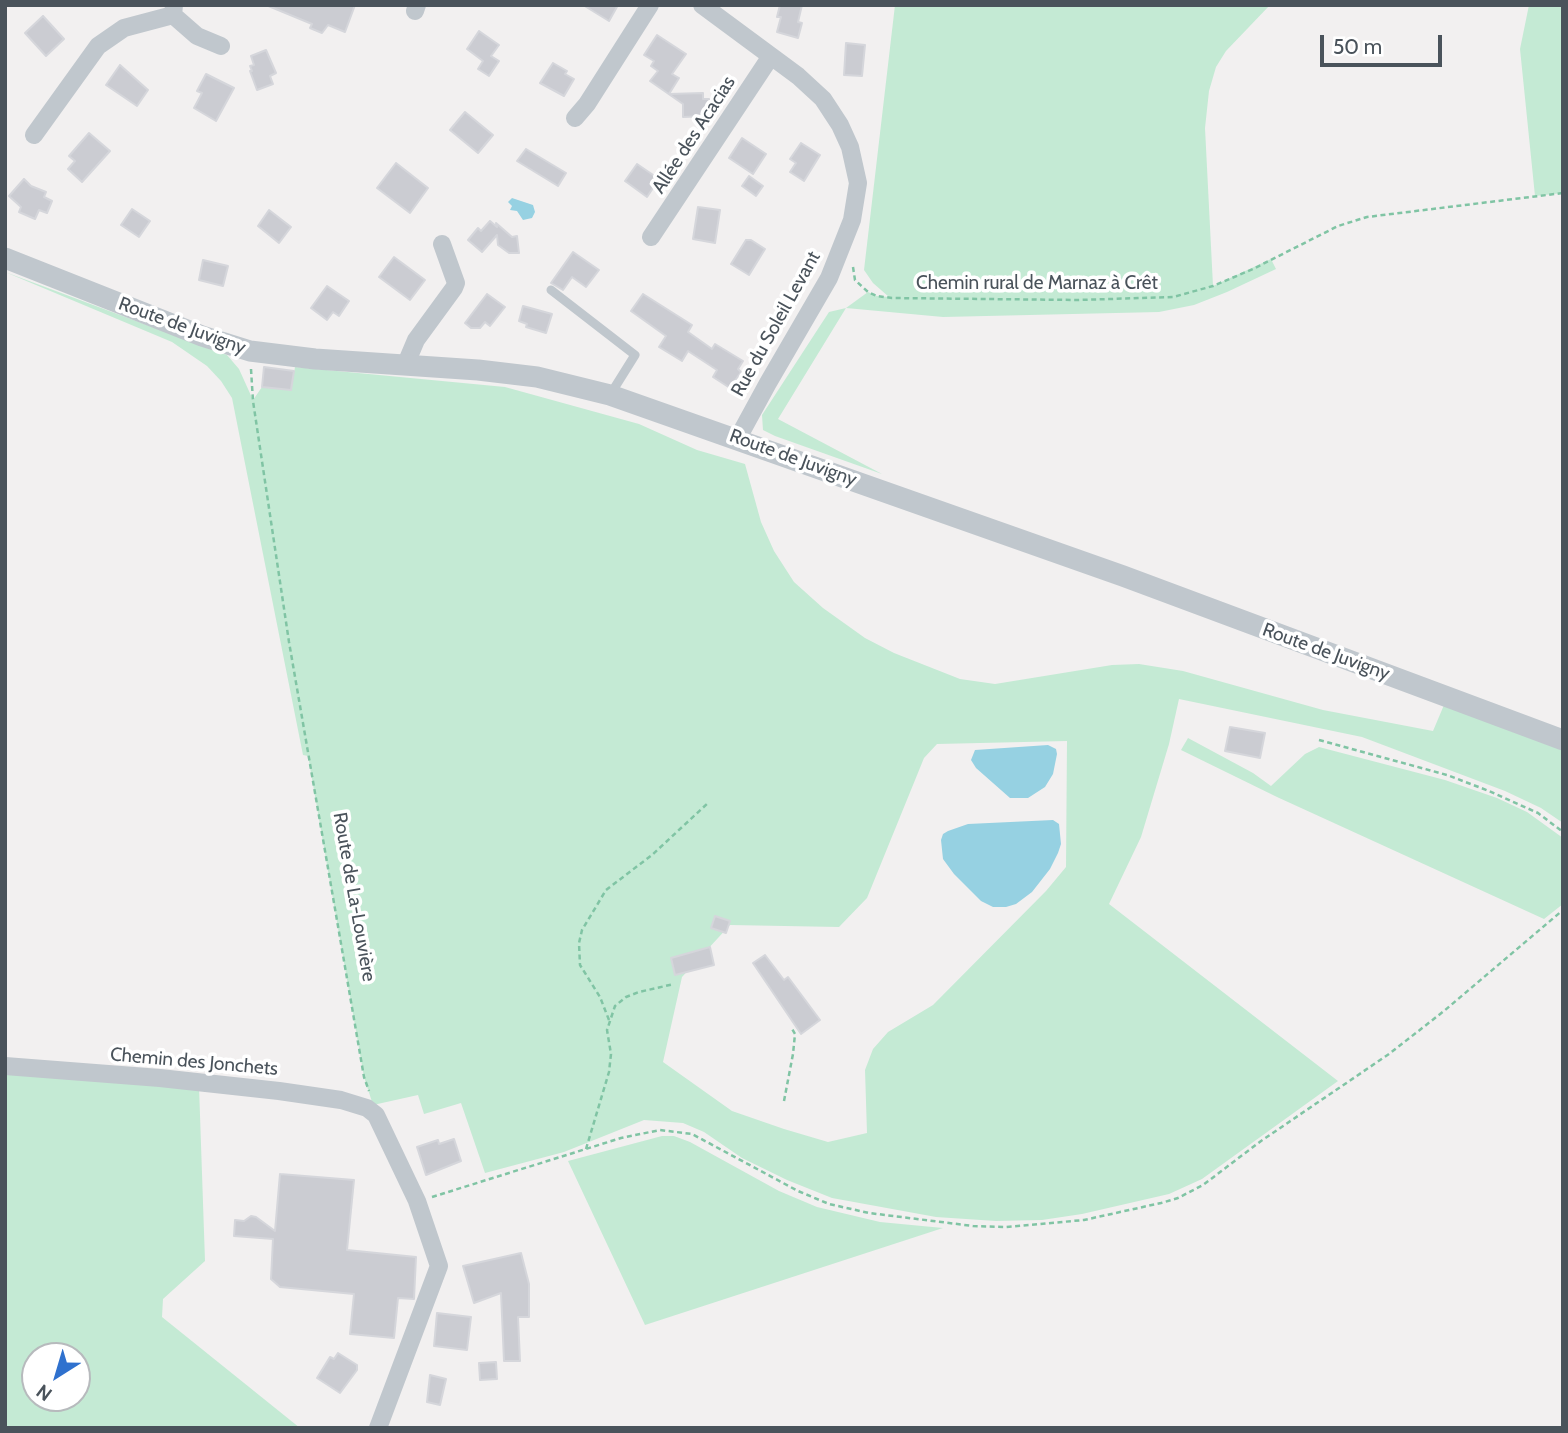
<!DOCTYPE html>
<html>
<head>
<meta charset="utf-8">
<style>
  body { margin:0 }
  #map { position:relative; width:1568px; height:1433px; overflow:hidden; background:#f2f0f0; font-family:Cabin,sans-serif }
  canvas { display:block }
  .frame { position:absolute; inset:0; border:7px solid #4a535b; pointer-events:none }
  .north { position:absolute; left:21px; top:1342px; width:70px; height:70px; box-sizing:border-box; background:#fff; border:2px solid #b7babd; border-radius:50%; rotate:217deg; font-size:19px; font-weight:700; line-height:28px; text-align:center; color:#4a535b }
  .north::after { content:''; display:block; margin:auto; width:24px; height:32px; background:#2f71ce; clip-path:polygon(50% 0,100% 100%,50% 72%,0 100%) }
  .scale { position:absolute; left:1320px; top:35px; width:122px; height:32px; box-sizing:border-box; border:4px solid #4a535b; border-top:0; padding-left:9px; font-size:21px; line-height:24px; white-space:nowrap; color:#4a535b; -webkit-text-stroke:5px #fff; paint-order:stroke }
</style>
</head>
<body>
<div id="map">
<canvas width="1568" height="1433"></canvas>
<div class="frame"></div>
<div class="north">N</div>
<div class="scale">50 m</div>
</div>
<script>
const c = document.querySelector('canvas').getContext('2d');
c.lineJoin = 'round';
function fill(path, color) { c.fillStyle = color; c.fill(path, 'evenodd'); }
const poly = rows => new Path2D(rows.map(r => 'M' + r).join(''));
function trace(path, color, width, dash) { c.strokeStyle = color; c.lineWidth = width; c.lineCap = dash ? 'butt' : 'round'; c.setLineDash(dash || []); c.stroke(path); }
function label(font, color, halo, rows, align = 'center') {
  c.font = font + ' Cabin,sans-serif'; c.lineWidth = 7; c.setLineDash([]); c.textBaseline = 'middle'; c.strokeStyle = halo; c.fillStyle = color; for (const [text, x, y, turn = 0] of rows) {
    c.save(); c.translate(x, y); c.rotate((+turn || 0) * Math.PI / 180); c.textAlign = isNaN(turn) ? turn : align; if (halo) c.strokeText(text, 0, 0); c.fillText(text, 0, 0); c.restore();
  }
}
fill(poly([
  [895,5,1270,5,1226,51,1216,67,1209,91,1205,128,1213,286,1271,259,1276,269,1227,292,1194,305,1159,312,943,317,846,308,778,419,882,474,775,436,763,430,762,415,829,312,846,308,868,292,877,296,889,297,873,283,864,270],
  [1529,5,1563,5,1563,193,1535,196,1520,49],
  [5,272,227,355,239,369,253,400,262,387,291,390,295,367,505,387,639,424,697,450,745,464,761,522,774,551,794,582,823,608,865,638,894,653,960,679,995,684,1112,665,1139,664,1183,671,1323,710,1433,731,1444,705,1563,749,1563,823,1541,808,1505,791,1362,737,1179,699,1169,744,1141,837,1109,904,1338,1081,1202,1179,1169,1194,1082,1214,1042,1220,996,1221,936,1217,832,1198,787,1180,742,1158,704,1132,683,1123,644,1120,564,1152,485,1173,461,1103,424,1114,418,1095,373,1105,364,1077,308,756,303,755,232,398,221,381,207,366,172,342],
  [1067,741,1066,867,1046,891,933,1005,888,1032,873,1049,865,1070,867,1133,828,1142,784,1129,732,1111,663,1062,682,977,730,925,839,927,867,898,924,758,937,744],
  [1188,738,1253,773,1271,786,1305,754,1319,747,1445,780,1497,798,1527,812,1563,838,1563,904,1544,919,1277,797,1181,750],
  [5,1073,199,1086,205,1261,163,1299,162,1317,300,1428,5,1428],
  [35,1356,77,1356,77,1398,35,1398],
  [662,1136,674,1136,690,1142,779,1191,817,1207,880,1222,943,1228,645,1325,568,1161]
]), '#c4ead4');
fill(poly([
  [512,198,533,205,535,212,532,218,523,220,517,211,510,210,512,206,508,202],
  [1048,745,1056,749,1057,754,1053,774,1045,787,1028,798,1010,798,976,768,971,760,975,750],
  [1053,820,1059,824,1061,844,1058,853,1050,869,1032,892,1016,904,1006,907,993,907,981,901,954,874,943,859,941,840,943,834,948,831,968,824]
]), '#96d1e2');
const building = poly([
  [266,5,355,5,345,32,328,25,322,33,310,28,312,24,266,5],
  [583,5,618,5,609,21,583,5],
  [780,5,802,5,798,22,802,23,798,38,777,32,781,17,777,17,780,5],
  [43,16,64,39,46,56,25,33,43,16],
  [479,31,499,45,491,56,499,61,489,76,478,69,483,61,467,49,479,31],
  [657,35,686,54,672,74,679,78,669,94,703,93,703,99,709,99,709,116,683,117,683,104,650,81,658,71,651,66,654,61,644,55,657,35],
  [846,43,865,45,862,76,844,75,846,43],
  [266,50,276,73,270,76,273,84,257,90,250,71,252,71,250,66,254,65,251,56,266,50],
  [553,63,567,71,565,74,574,79,564,96,540,83,553,63],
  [120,65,148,90,137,106,106,85,120,65],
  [206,74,234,88,216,121,194,108,202,93,197,91,206,74],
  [465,112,493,135,478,153,450,130,465,112],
  [89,133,110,151,82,182,68,169,75,161,69,156,89,133],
  [742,138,766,154,753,174,729,158,742,138],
  [801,143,820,155,804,181,790,172,796,163,790,159,801,143],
  [526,149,566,173,558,186,517,161,526,149],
  [396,163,428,188,410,213,377,188,396,163],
  [637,164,659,179,647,197,625,181,637,164],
  [749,176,763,186,756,196,742,186,749,176],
  [24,179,31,186,46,192,44,197,52,201,47,213,39,210,35,219,19,212,21,207,9,196,24,179],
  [698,207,720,210,715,243,693,239,698,207],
  [132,209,150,221,139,237,121,225,132,209],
  [269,210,291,227,279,243,258,226,269,210],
  [490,221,497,227,496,223,512,237,517,236,519,253,509,253,498,245,497,235,482,252,468,240,478,228,481,231,490,221],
  [746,240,751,240,765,249,749,275,731,264,746,240],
  [573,252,599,270,586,287,572,277,563,290,551,283,573,252],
  [394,257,425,280,410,300,379,277,394,257],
  [203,260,228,266,223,286,199,280,203,260],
  [327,286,349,301,339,316,333,312,327,320,311,308,327,286],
  [487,294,505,307,490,326,485,322,480,328,471,328,465,323,487,294],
  [643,294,692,325,688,332,712,349,715,344,743,361,738,369,741,372,730,388,713,377,717,370,688,351,682,361,659,347,666,336,631,311,643,294],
  [523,306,552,314,546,333,526,327,527,324,519,321,523,306],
  [264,367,294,371,291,390,262,387,264,367],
  [1230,727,1265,733,1260,758,1225,751,1230,727],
  [715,916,730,921,726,933,711,928,715,916],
  [710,947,714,965,675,975,671,958,710,947],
  [765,955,784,980,788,977,820,1020,801,1034,753,963,765,955],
  [454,1139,461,1161,426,1175,417,1147,438,1140,439,1144,454,1139],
  [280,1174,354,1180,347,1250,416,1257,414,1299,398,1298,394,1338,350,1334,354,1294,280,1287,271,1279,273,1239,234,1236,235,1220,244,1221,251,1216,256,1217,275,1231,280,1174],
  [521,1253,529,1284,529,1317,518,1317,520,1361,504,1361,501,1293,474,1303,463,1266,521,1253],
  [437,1313,471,1317,467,1350,434,1346,437,1313],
  [338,1353,357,1365,357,1370,340,1393,317,1378,330,1357,334,1359,338,1353],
  [496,1362,497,1379,480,1380,479,1363,496,1362],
  [430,1375,446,1379,440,1405,427,1402,430,1375]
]);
fill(building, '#cbccd2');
trace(building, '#d5d6db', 2);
trace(poly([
  [853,267,855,280,868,292,877,296,892,298,1078,300,1173,297,1213,286,1253,269,1338,226,1367,217,1563,193],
  [251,369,253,401,289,642,364,1077,369,1091],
  [1319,740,1447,775,1489,791,1538,813,1563,832],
  [609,1020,600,997,580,965,579,943,582,930,606,890,652,855,708,803],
  [784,1101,793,1054,795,1034,791,1027],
  [586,1149,609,1072,611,1054,607,1030,615,1006,626,997,639,992,674,984],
  [432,1197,621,1138,660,1130,692,1134,798,1191,829,1204,869,1213,973,1226,1006,1227,1084,1220,1161,1203,1178,1198,1203,1185,1261,1141,1389,1054,1444,1011,1563,910]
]), '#80c4a4', 2.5, [5, 3.5]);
trace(poly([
  [551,290,635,355,610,395]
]), '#c0c7cd', 9);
trace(poly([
  [702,5,798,76,823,99,840,125,850,147,858,183,852,220,829,278,768,383,738,438],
  [415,11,417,5],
  [173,15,197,36,221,46],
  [575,118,587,104,650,5],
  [34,135,98,46,124,28,173,15,174,5],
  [651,237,771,56],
  [405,366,416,340,454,288,456,283,442,244],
  [5,1066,160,1078,279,1091,341,1100,367,1108,376,1115,417,1201,439,1266,378,1428]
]), '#c0c7cd', 18);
trace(poly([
  [5,258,202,336,250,351,315,359,478,370,537,377,610,395,1123,576,1563,740]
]), '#c0c7cd', 21);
label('19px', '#4a535b', '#fff', [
  ["Allée des Acacias",694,135,-57],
  ["Chemin rural de Marnaz à Crêt",1037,283],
  ["Rue du Soleil Levant",776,324,-61],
  ["Route de Juvigny",182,326,20],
  ["Route de Juvigny",793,458,20],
  ["Route de Juvigny",1326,652,20],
  ["Route de La-Louvière",354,897,80],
  ["Chemin des Jonchets",194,1062,5]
]);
</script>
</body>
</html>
